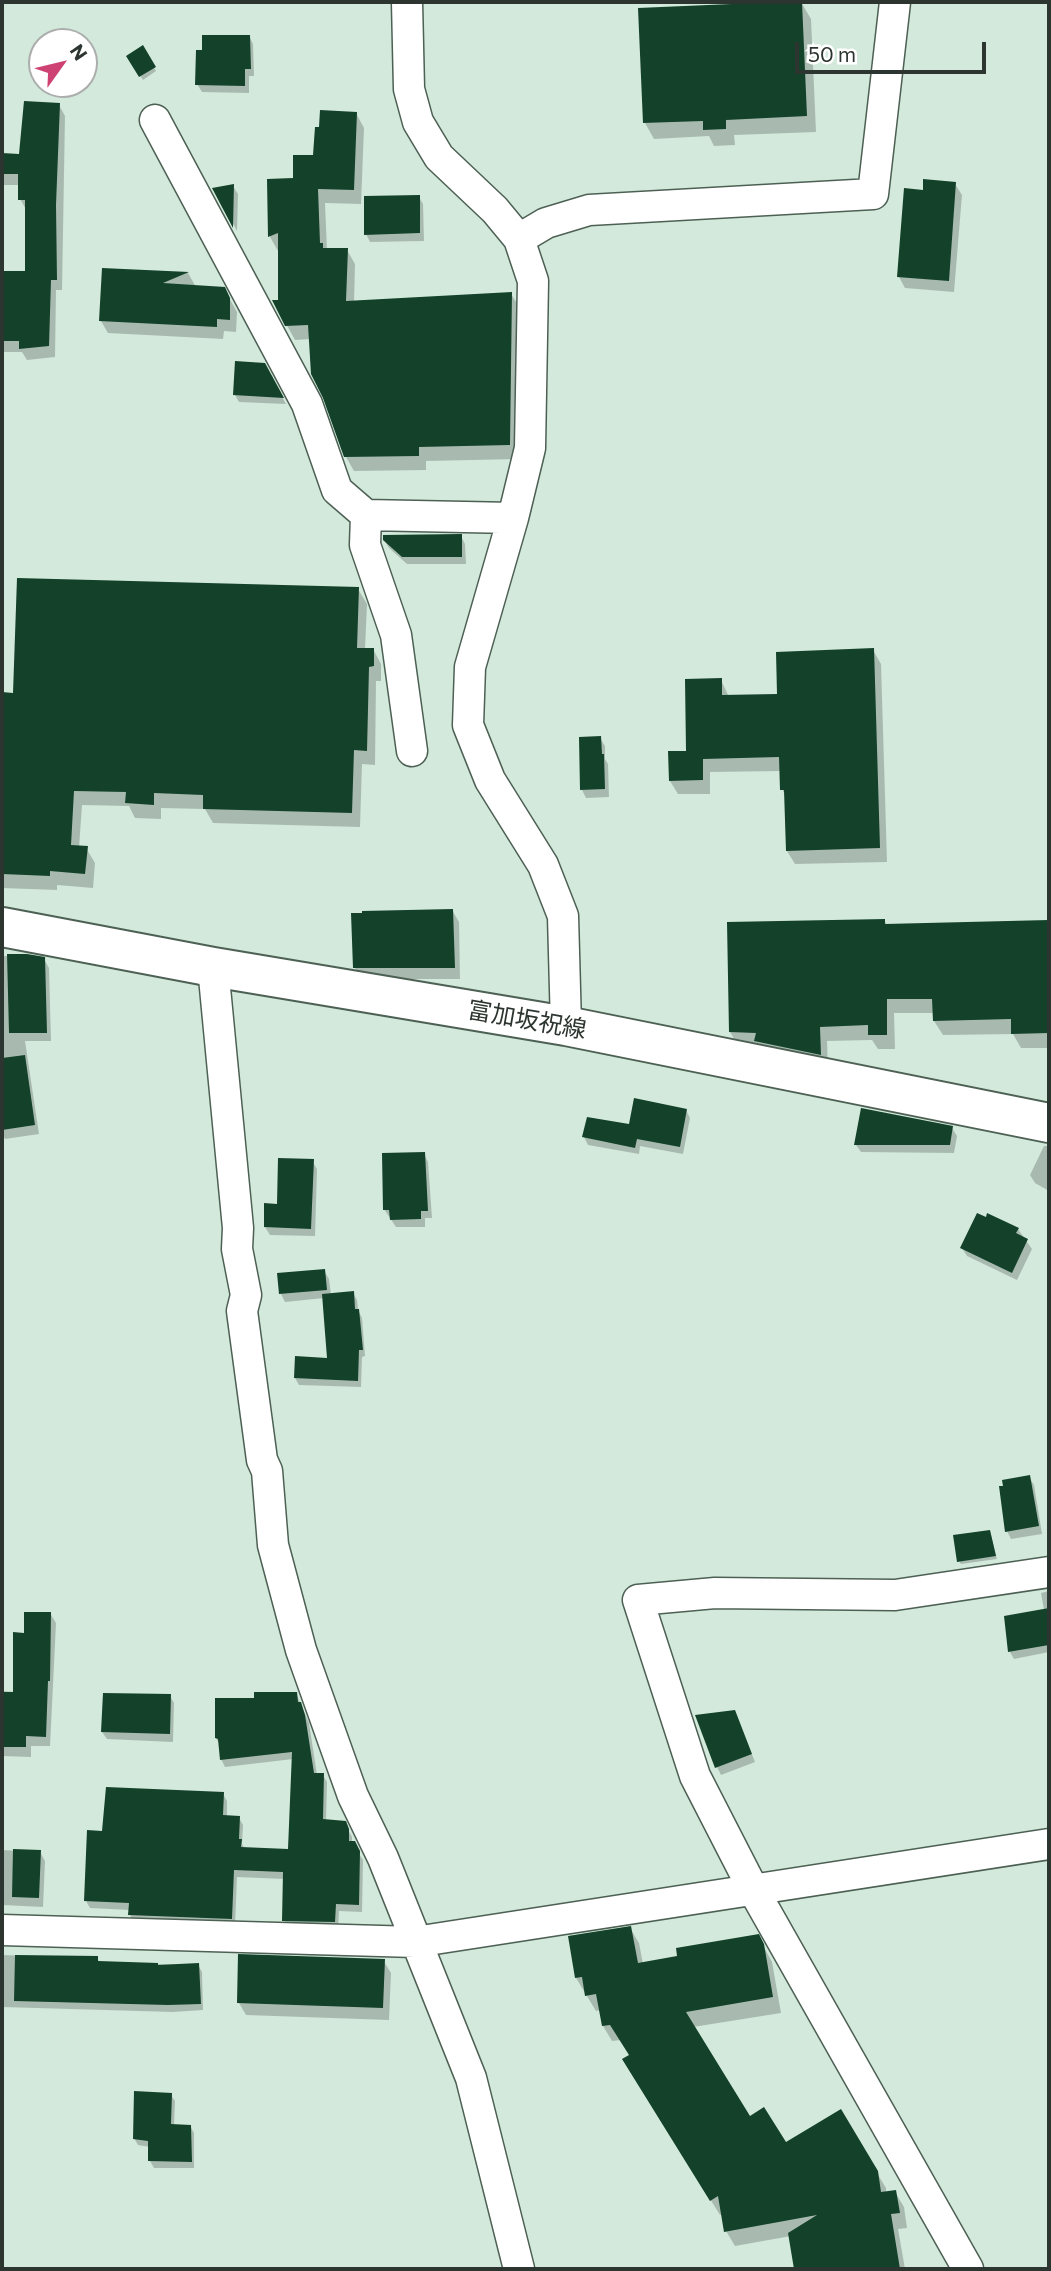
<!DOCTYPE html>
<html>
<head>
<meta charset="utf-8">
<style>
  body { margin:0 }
  #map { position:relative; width:1051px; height:2271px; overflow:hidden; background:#d3e9db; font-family:Commissioner,sans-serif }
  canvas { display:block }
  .frame { position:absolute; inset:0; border:4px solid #2d3530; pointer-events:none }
  .north { position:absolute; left:28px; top:28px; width:70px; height:70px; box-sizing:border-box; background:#fff; border:2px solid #abaeac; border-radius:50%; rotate:56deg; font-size:19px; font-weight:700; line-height:28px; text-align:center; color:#2d3530 }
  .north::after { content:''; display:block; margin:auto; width:24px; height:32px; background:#ce4273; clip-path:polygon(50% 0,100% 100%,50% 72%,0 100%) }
  .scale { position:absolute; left:795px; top:42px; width:191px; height:32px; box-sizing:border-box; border:4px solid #2d3530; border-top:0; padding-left:9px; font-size:21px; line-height:24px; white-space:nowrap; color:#2d3530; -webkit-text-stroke:5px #fff; paint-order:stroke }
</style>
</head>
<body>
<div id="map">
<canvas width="1051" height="2271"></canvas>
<div class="frame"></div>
<div class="north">N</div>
<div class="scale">50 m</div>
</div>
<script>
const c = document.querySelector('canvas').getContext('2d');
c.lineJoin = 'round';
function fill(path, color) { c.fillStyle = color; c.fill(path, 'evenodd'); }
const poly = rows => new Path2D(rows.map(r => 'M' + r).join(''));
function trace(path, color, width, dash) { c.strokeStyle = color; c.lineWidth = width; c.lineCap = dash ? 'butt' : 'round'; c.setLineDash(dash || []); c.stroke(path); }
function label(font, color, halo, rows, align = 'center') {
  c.font = font + ' Commissioner,"Noto Sans JP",sans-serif'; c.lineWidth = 7; c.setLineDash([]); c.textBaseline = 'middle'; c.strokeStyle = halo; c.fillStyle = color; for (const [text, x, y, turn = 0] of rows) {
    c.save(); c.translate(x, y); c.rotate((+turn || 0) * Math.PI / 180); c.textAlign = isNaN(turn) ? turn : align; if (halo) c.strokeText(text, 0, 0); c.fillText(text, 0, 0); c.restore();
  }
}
fill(poly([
  [801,2,811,19,816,132,734,135,735,145,714,146,709,136,654,139,645,123],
  [249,36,253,44,254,76,249,76,249,93,202,92,197,84],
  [142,48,156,71,143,80,128,56],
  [59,105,65,116,62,290,56,290,55,357,27,360,22,352,2,352,2,273,27,273,27,211,20,199,20,185,2,185,2,155,21,155],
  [356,113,364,128,361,204,325,203,327,250,347,250,355,264,354,303,511,294,520,308,518,459,426,461,426,470,354,471,346,457,311,339,295,340,274,302,280,301,278,251,270,237,269,181,294,180],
  [955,184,962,195,954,292,905,288,899,277,924,191],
  [233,186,238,194,237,231,215,189],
  [419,197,423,204,424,241,370,242,366,234],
  [103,270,188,273,196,287,224,289,237,312,236,332,224,331,223,339,108,333,101,321],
  [264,365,286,404,239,402,235,395],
  [461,536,465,544,466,564,407,564,389,548,384,540],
  [358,589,367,604,365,649,373,649,381,664,381,681,376,681,375,765,362,764,360,827,213,823,205,809,161,808,161,819,135,818,129,806,82,805,79,848,86,848,95,863,93,888,57,885,57,890,2,888,2,694,15,695],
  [873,650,881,664,887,862,795,864,787,851,786,797,782,789,781,771,710,772,710,794,678,794,670,781,688,753,721,680,729,697,779,696],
  [600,738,605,746,605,759,608,764,609,797,586,798,582,790],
  [452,910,459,922,460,979,362,979,355,968],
  [884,920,887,925,1049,921,1049,1048,1021,1048,1013,1034,943,1035,934,1021,934,1013,894,1013,895,1049,878,1049,872,1040,827,1041,828,1069,739,1047,730,1032],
  [2,956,27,956,44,959,49,968,51,1041,25,1041,39,1134,5,1139,2,1133],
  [686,1110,690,1118,683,1154,640,1146,639,1154,588,1145,584,1137],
  [952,1128,957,1136,954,1153,861,1152,856,1145],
  [1044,1146,1049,1146,1049,1191,1035,1183,1030,1175],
  [424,1154,428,1162,432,1218,425,1218,425,1227,396,1227,384,1209],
  [312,1161,317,1169,315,1236,270,1235,265,1227],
  [1018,1229,1032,1249,1017,1280,967,1256,962,1248],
  [324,1271,329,1279,331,1295,353,1293,357,1300,358,1310,362,1318,365,1356,362,1357,361,1387,299,1385,295,1378,329,1360,324,1298,285,1302,281,1294],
  [1029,1477,1034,1485,1042,1534,1011,1539,1007,1531,1005,1487],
  [991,1535,997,1559,961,1564,959,1561],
  [1049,1591,1049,1652,1014,1659,1010,1652,1044,1610,1041,1593],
  [50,1613,56,1623,50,1746,31,1746,31,1757,2,1756,2,1691,15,1692,26,1635],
  [296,1693,309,1723,317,1775,323,1775,327,1782,326,1821,344,1822,352,1837,352,1843,363,1860,362,1912,339,1911,338,1929,288,1927,284,1920,285,1879,237,1877,235,1926,134,1922,130,1915,130,1910,90,1908,86,1901,104,1832,223,1794,227,1801,227,1817,239,1818,243,1825,242,1844,245,1849,290,1851,293,1759,225,1767,221,1759,220,1745,216,1738,256,1700],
  [170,1696,174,1703,173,1742,107,1739,102,1732],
  [735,1712,755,1762,721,1775,717,1767],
  [2,1850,40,1852,45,1861,43,1907,2,1905],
  [630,1928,639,1943,643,1964,679,1958,758,1936,772,1962,781,2013,693,2027,749,2118,786,2145,840,2112,886,2188,886,2193,895,2192,904,2207,907,2228,898,2229,905,2269,796,2269,791,2236,735,2246,726,2231,723,2213,720,2215,633,2075,631,2056,621,2040,612,2041,603,2026,601,2010,596,2011,576,1978],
  [2,1955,97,1958,100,1963,198,1965,202,1972,203,2010,173,2012,2,2007],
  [383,1960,391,1973,389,2020,246,2015,239,2003],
  [171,2095,175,2101,174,2126,190,2126,194,2133,194,2168,154,2168,150,2161,150,2147,138,2145,134,2138]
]), '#0003');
fill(poly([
  [778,2,802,2,807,116,726,120,726,129,703,130,703,121,643,123,638,8],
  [202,35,250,35,251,69,245,69,245,86,195,85,196,50,202,50],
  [143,45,156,67,139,77,126,56],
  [24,101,60,103,56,205,57,280,51,280,49,346,19,349,19,341,2,341,2,271,25,271,25,200,18,200,18,174,2,174,2,153,19,154],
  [320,110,357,112,354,190,318,189,320,243,323,243,323,248,348,248,346,301,512,292,510,445,419,447,419,456,344,457,323,398,311,374,308,325,285,326,272,300,278,300,278,233,268,237,267,179,293,178,293,155,313,155,315,127,319,127],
  [923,179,956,182,949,281,897,277,904,188,923,190],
  [234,184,233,228,212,188],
  [420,195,420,233,364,235,364,196],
  [102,268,189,272,163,283,225,287,230,298,230,320,217,319,217,327,99,321],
  [235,361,265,363,284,398,233,395],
  [462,534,462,557,402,557,383,540,383,535],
  [17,578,359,587,357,648,374,648,374,666,369,667,367,751,354,750,352,813,203,809,203,795,154,793,154,805,125,803,126,792,74,791,71,845,88,846,85,874,50,871,50,876,2,874,2,692,13,693],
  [874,648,880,848,786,851,784,790,780,790,779,757,703,759,703,780,669,781,668,751,686,751,685,679,722,678,722,695,777,694,776,652],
  [601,736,602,754,604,754,605,789,580,790,579,737],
  [453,909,455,968,353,968,351,913,362,913,362,911],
  [885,919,885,924,1049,920,1049,1033,1011,1034,1011,1019,933,1021,932,999,887,999,887,1035,868,1035,868,1025,820,1027,821,1055,754,1041,756,1033,729,1032,727,922],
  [7,954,27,954,45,957,47,1033,9,1033],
  [25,1055,35,1125,2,1130,2,1058],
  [634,1098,687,1109,680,1147,637,1139,635,1148,582,1137,587,1117,629,1124],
  [861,1108,953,1126,950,1145,854,1145],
  [425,1152,428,1211,421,1211,421,1219,390,1220,389,1210,383,1210,382,1153],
  [278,1158,314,1159,311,1229,264,1227,264,1203,277,1204],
  [977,1213,986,1217,987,1213,1019,1228,1016,1233,1028,1239,1012,1273,960,1248],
  [325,1269,327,1290,279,1294,277,1273],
  [354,1291,355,1309,359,1309,363,1350,359,1350,358,1381,294,1378,295,1356,327,1358,322,1294],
  [1030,1475,1039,1526,1005,1532,999,1486,1003,1486,1002,1480],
  [990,1530,996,1556,957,1562,953,1535],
  [1049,1608,1049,1645,1008,1652,1004,1616],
  [24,1612,51,1612,50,1681,48,1681,46,1737,26,1736,26,1747,2,1747,2,1692,13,1692,13,1632,24,1633],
  [254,1692,297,1692,298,1702,301,1702,305,1715,314,1773,324,1773,323,1819,346,1821,349,1829,349,1841,355,1841,360,1851,359,1905,336,1904,335,1922,282,1921,283,1872,234,1870,232,1919,128,1915,129,1903,84,1901,87,1830,102,1831,106,1787,224,1792,223,1815,240,1816,239,1839,242,1839,241,1847,288,1849,292,1752,220,1760,218,1739,215,1738,215,1698,254,1698],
  [103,1693,171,1694,170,1734,101,1732],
  [735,1710,752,1754,715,1768,695,1715],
  [13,1849,41,1850,39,1898,12,1897],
  [631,1926,638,1963,677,1956,676,1948,759,1934,764,1944,773,1997,686,2012,750,2116,764,2107,786,2142,841,2109,878,2171,881,2192,896,2190,900,2213,891,2214,900,2269,794,2269,788,2233,817,2215,724,2232,718,2196,710,2201,622,2059,629,2055,610,2025,602,2026,596,1994,585,1996,582,1977,575,1978,568,1936],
  [238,1954,385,1959,383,2008,237,2003],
  [15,1955,98,1956,98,1961,158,1963,158,1965,199,1963,201,2004,168,2005,14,2001],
  [134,2091,172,2093,171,2124,191,2125,192,2162,148,2161,148,2141,133,2139]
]), '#134129');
const minor = poly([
  [407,2,409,89,418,122,439,157,495,210,519,239,533,281,530,448,513,518,470,667,468,725,490,780,543,865,563,916,566,1026],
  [155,120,307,404,337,490,366,515,513,518],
  [519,239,546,223,589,210,873,194,895,2],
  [366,515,365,545,396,635,412,751],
  [213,967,238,1228,237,1249,246,1295,242,1311,262,1460,267,1471,273,1545,301,1650,353,1796,383,1858,471,2078,519,2269],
  [2,1930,415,1942,1049,1844],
  [968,2269,754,1891,695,1776,638,1600,715,1593,895,1595,1049,1572]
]);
const major = poly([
  [2,927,213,967,566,1026,1049,1123]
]);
trace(minor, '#4d6054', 33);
trace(major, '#4d6054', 42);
trace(minor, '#fff', 30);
trace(major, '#fff', 38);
label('24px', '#2d3530', '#fff', [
  ["富加坂祝線",527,1020,10]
]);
</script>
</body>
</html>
